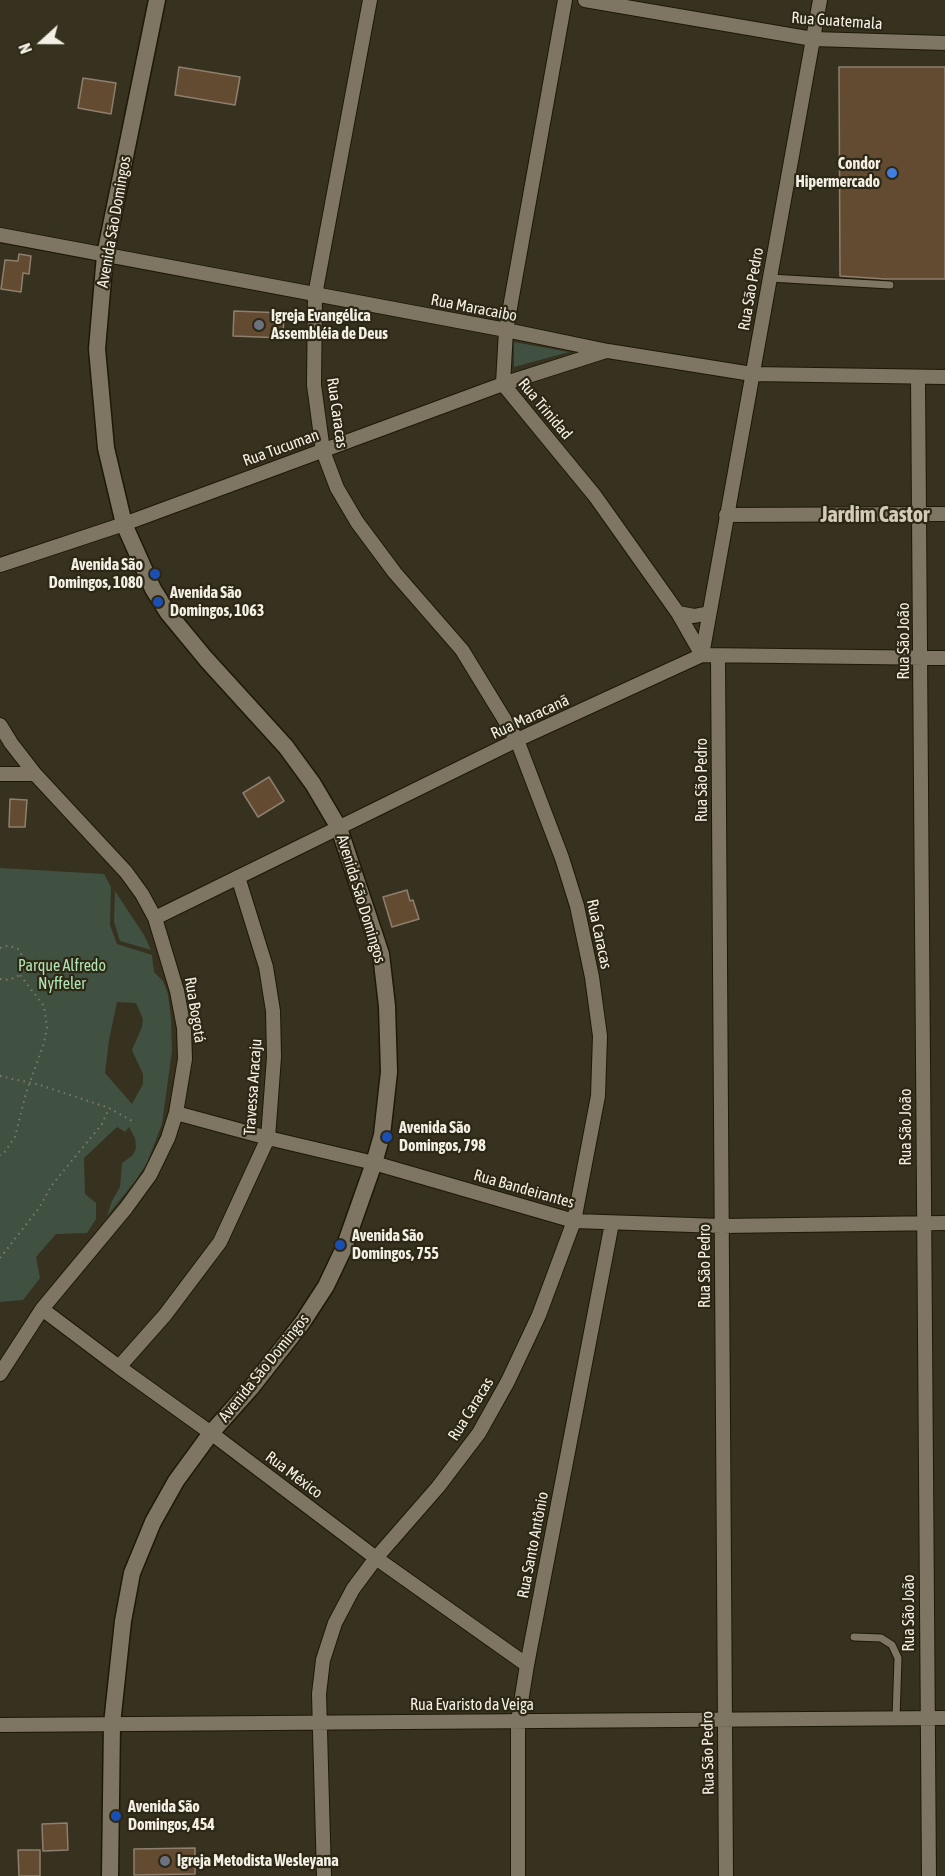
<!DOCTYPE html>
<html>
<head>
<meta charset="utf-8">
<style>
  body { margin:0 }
  #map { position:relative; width:945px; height:1876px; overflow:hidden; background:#37311f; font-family:"Asap Condensed",sans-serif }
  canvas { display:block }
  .north { position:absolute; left:12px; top:12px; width:60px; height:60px; -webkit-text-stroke:4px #2d2715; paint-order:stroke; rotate:249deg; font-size:16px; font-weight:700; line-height:24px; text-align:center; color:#f3efe4 }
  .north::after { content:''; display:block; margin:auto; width:21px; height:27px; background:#f3efe4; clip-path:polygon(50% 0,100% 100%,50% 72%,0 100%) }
</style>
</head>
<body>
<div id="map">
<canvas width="945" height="1876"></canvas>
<div class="north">N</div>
</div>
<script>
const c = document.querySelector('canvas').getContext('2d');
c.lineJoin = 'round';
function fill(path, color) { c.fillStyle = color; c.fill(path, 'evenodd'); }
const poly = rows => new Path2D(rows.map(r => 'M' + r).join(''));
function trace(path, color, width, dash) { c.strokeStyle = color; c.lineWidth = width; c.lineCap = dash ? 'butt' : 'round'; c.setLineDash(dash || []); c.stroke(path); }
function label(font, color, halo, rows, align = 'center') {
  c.font = font + ' "Asap Condensed",sans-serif'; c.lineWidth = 4.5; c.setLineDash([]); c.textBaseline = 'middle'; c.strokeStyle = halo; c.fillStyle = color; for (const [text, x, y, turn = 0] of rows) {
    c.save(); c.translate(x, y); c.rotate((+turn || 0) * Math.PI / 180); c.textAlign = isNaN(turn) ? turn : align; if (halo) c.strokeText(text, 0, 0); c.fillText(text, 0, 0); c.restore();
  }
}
fill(poly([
  [514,342,569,352,514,367],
  [0,868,104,874,111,887,110,925,117,944,152,955,154,972,163,981,168,994,171,1019,172,1051,162,1124,147,1163,136,1180,107,1216,112,1201,120,1187,122,1163,133,1155,136,1148,135,1138,129,1127,125,1132,117,1127,84,1158,85,1194,96,1203,96,1219,87,1233,56,1234,36,1257,40,1278,23,1300,0,1302],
  [117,1002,136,1003,143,1019,142,1027,132,1050,143,1074,143,1084,132,1104,105,1073,109,1040],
  [115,891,144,935,151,950,120,941,114,922]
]), '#405142');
const building = poly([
  [179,67,240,77,235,105,175,95,179,67],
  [839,67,945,67,945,279,885,279,840,276,839,67],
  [83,78,116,83,111,114,78,108,83,78],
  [19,254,31,256,29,274,23,273,21,292,1,289,5,260,18,261,19,254],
  [234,311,284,313,283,338,233,336,234,311],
  [269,777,284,801,258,817,243,793,269,777],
  [10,799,27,800,25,827,9,827,10,799],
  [407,890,410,901,413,900,419,919,392,927,383,897,407,890],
  [67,1823,68,1850,43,1851,42,1824,67,1823],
  [195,1848,195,1874,134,1875,134,1849,195,1848],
  [18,1850,40,1850,40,1876,19,1876,18,1850]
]);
fill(building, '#634b31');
trace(building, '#8f7f6e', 1.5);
const service = poly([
  [770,278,890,285],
  [854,1637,881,1638,892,1645,898,1658,896,1719]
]);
const minor = poly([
  [565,0,506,330,503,384,595,496,678,613,702,655],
  [585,0,813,39,945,43],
  [0,235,506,330,608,351,752,374,945,377],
  [918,377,929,1876],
  [726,515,945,514],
  [0,565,124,524,503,384,606,351],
  [678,613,694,616,709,613],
  [702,655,820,0],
  [718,657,726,1876],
  [0,725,11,743,35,774,126,872,142,894,155,918,177,991,184,1028,185,1059,176,1113,168,1138,150,1175,126,1208,42,1309,0,1374],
  [0,774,35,774],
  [155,918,517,740,702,655,945,658],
  [176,1113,268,1138,374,1163,574,1221,721,1226,945,1223],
  [42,1309,119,1367,211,1433,376,1558,527,1665],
  [119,1367,165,1315,220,1242,268,1138,274,1057,273,1011,266,967,238,877],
  [0,1725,945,1718],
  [324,1876,319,1694,323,1660,335,1623,353,1589,376,1558,438,1487,479,1433,508,1381,539,1315,574,1221,598,1096,600,1036,592,977,577,906,562,858,517,740,462,650,395,573,357,522,337,488,323,451,314,385,315,295,370,0],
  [518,1876,518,1721,527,1665,612,1223]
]);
const tertiary = poly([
  [110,1876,112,1724,123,1621,132,1573,153,1522,176,1481,211,1433,251,1388,302,1323,326,1286,344,1248,374,1163,382,1135,389,1072,387,1006,381,954,339,828,313,784,286,747,206,659,168,613,153,589,124,524,106,448,97,349,105,255,157,0]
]);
trace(service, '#1e1807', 9);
trace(minor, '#1e1807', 16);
trace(tertiary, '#1e1807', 19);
trace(poly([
  [0,948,7,946,13,947,18,949,21,953,25,966,20,975,44,1006,47,1027,44,1043,26,1093,15,1137,4,1153,0,1155],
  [0,979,9,980,20,975],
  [0,1076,40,1085,109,1108,132,1121],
  [0,1258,39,1208,52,1185,102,1124,109,1108]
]), '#7f7a6a', 2, [1.5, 4.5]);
trace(service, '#7e7662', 7);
trace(minor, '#7e7662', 14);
trace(tertiary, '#7e7662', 16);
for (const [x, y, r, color] of [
  [892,173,6,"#3f7fe0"],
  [259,325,6,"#6b7280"],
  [155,574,6,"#1a4fb4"],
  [158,602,6,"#1a4fb4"],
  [387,1137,6,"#1a4fb4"],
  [340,1245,6,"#1a4fb4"],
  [116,1816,6,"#1a4fb4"],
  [165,1861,6,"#6b7280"]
]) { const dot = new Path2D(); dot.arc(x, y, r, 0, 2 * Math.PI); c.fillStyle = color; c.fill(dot); trace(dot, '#2d2715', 2); }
label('16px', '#f3efe4', '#2d2715', [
  ["Rua Guatemala",837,21,4],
  ["Avenida São Domingos",114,222,-80],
  ["Rua São Pedro",751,289,-80],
  ["Rua Maracaibo",474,308,11],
  ["Rua Trinidad",545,409,50],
  ["Rua Caracas",337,413,82],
  ["Rua Tucuman",281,448,-20],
  ["Rua São João",904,641,-90],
  ["Rua Maracanã",530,717,-25],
  ["Rua São Pedro",702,780,-90],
  ["Avenida São Domingos",361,899,73],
  ["Rua Caracas",599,934,78],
  ["Rua Bogotá",195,1010,81],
  ["Travessa Aracaju",253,1087,-86],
  ["Rua São João",906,1127,-90],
  ["Rua Bandeirantes",524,1189,16],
  ["Rua São Pedro",705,1266,-90],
  ["Avenida São Domingos",264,1368,-51],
  ["Rua Caracas",471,1409,-58],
  ["Rua México",294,1475,37],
  ["Rua Santo Antônio",533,1545,-79],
  ["Rua São João",909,1613,-90],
  ["Rua Evaristo da Veiga",472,1705],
  ["Rua São Pedro",708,1753,-91]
]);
label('bold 16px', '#f3efe4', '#2d2715', [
  ["Condor",880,164,"right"],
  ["Hipermercado",880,182,"right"],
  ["Igreja Evangélica",271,316],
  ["Assembléia de Deus",271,334],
  ["Avenida São",143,565,"right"],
  ["Domingos, 1080",143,583,"right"],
  ["Avenida São",170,593],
  ["Domingos, 1063",170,611],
  ["Avenida São",399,1128],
  ["Domingos, 798",399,1146],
  ["Avenida São",352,1236],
  ["Domingos, 755",352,1254],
  ["Avenida São",128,1807],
  ["Domingos, 454",128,1825],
  ["Igreja Metodista Wesleyana",177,1861]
], 'left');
label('16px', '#b0e3b5', '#2d2715', [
  ["Parque Alfredo",62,966],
  ["Nyffeler",62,984]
]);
label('bold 22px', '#d3cbb5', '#2d2715', [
  ["Jardim Castor",875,515]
]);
</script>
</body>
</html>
